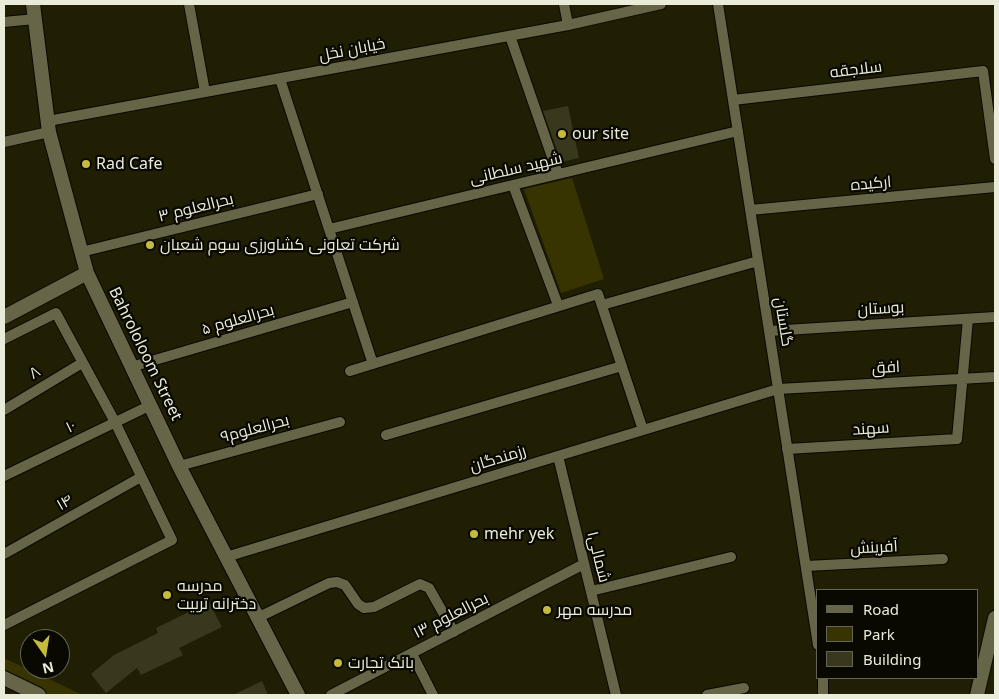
<!DOCTYPE html>
<html>
<head>
<meta charset="utf-8">
<style>
  body { margin:0 }
  #map { position:relative; width:999px; height:699px; overflow:hidden; background:#201e03; font-family:"Noto Sans",sans-serif }
  canvas { display:block }
  .frame { position:absolute; inset:0; border:5px solid #ebebda; pointer-events:none }
  .legend { position:absolute; left:816px; top:589px; width:162px; height:90px; box-sizing:border-box; background:#090801; border:1px solid #636358; margin:0; padding:6px 9px; list-style:none; font-size:15px; color:#ebebda }
  .legend li { display:flex; align-items:center; gap:10px; height:25px }
  .legend b { width:25px; border:1px solid #636358 }
  .north { position:absolute; left:20px; top:629px; width:50px; height:50px; box-sizing:border-box; background:#090801; border:1px solid #636358; border-radius:50%; rotate:167deg; font-size:14px; font-weight:700; line-height:20px; text-align:center; color:#ebebda }
  .north::after { content:''; display:block; margin:auto; width:18px; height:22px; background:#c5bc3d; clip-path:polygon(50% 0,100% 100%,50% 72%,0 100%) }
</style>
</head>
<body>
<div id="map">
<canvas width="999" height="699"></canvas>
<div class="frame"></div>
<ul class="legend">
<li><b style="height:6px;background:#676548"></b>Road</li>
<li><b style="height:14px;background:#383401"></b>Park</li>
<li><b style="height:14px;background:#39371c"></b>Building</li>
</ul>
<div class="north">N</div>
</div>
<script>
const c = document.querySelector('canvas').getContext('2d');
c.lineJoin = 'round';
function fill(path, color) { c.fillStyle = color; c.fill(path, 'evenodd'); }
const poly = rows => new Path2D(rows.map(r => 'M' + r).join(''));
function trace(path, color, width, dash) { c.strokeStyle = color; c.lineWidth = width; c.lineCap = dash ? 'butt' : 'round'; c.setLineDash(dash || []); c.stroke(path); }
function label(font, color, halo, rows, align = 'center') {
  c.font = font + ' "Noto Sans",Cairo,sans-serif'; c.lineWidth = 4.5; c.setLineDash([]); c.textBaseline = 'middle'; c.strokeStyle = halo; c.fillStyle = color; for (const [text, x, y, turn = 0] of rows) {
    c.save(); c.translate(x, y); c.rotate((+turn || 0) * Math.PI / 180); c.textAlign = isNaN(turn) ? turn : align; if (halo) c.strokeText(text, 0, 0); c.fillText(text, 0, 0); c.restore();
  }
}
fill(poly([
  [572,178,604,279,561,293,524,189],
  [4,658,83,695,38,695,4,677]
]), '#383401');
fill(poly([
  [568,106,579,158,561,162,543,111],
  [209,602,222,627,179,648,183,655,141,675,137,668,106,693,91,674,114,655,158,633,156,628],
  [262,681,268,695,233,695]
]), '#39371c');
const street = poly([
  [189,4,205,92],
  [564,4,568,25],
  [718,4,818,645],
  [4,22,35,19],
  [510,36,558,174],
  [280,79,373,364],
  [733,100,983,71,995,159],
  [48,121,568,25,661,4],
  [4,142,49,132],
  [513,185,558,305],
  [750,210,995,187],
  [329,229,738,131],
  [81,252,318,194],
  [602,305,758,261],
  [769,331,995,317],
  [4,339,56,313,115,422,172,540,4,625],
  [131,367,353,302],
  [350,371,598,294,643,430],
  [4,410,82,363],
  [386,435,622,366],
  [787,449,957,439,968,319],
  [558,456,616,695],
  [179,466,340,422],
  [4,476,151,405],
  [4,554,141,477],
  [226,557,778,389,995,377],
  [806,566,943,559],
  [591,591,731,557],
  [257,618,329,583,337,582,345,585,358,604,364,608,374,607,420,584,429,588,454,632],
  [412,654,433,695],
  [823,678,823,695],
  [331,695,584,564],
  [707,695,744,688]
]);
const secondary = poly([
  [33,4,49,132,87,273,179,466,298,695],
  [4,317,87,273],
  [4,678,39,695],
  [977,695,995,618]
]);
trace(street, '#0a0800', 12);
trace(secondary, '#0a0800', 16);
trace(street, '#676548', 10);
trace(secondary, '#676548', 14);
for (const [x, y, r, color] of [
  [562,134,5,"#c5bc3d"],
  [86,164,5,"#c5bc3d"],
  [150,245,5,"#c5bc3d"],
  [474,534,5,"#c5bc3d"],
  [167,595,5,"#c5bc3d"],
  [547,610,5,"#c5bc3d"],
  [338,663,5,"#c5bc3d"]
]) { const dot = new Path2D(); dot.arc(x, y, r, 0, 2 * Math.PI); c.fillStyle = color; c.fill(dot); trace(dot, '#090801', 2); }
label('16px', '#ebebda', '#090801', [
  ["خیابان نخل",352,50,-11],
  ["سلاجقه",856,70,-7],
  ["شهید سلطانی",516,169,-13],
  ["ارکیده",871,184,-5],
  ["بحرالعلوم ۳",196,208,-14],
  ["بوستان",881,309,-3],
  ["بحرالعلوم ۵",238,320,-16],
  ["گلستان",783,322,81],
  ["Bahrololoom Street",145,354,64],
  ["افق",886,368,-3],
  ["۸",35,373,-31],
  ["۱۰",71,427,-26],
  ["بحرالعلوم۹",255,429,-15],
  ["سهند",871,429,-4],
  ["رزمندگان",498,459,-17],
  ["۱۴",65,503,-30],
  ["آفرینش",874,548,-3],
  ["شمالی۱",598,557,76],
  ["بحرالعلوم ۱۳",451,616,-27]
]);
label('16px', '#ebebda', '#090801', [
  ["our site",572,134],
  ["Rad Cafe",96,164],
  ["شرکت تعاونی کشاورزی سوم شعبان",160,245],
  ["mehr yek",484,534],
  ["مدرسه",177,586],
  ["دخترانه تربیت",177,604],
  ["مدرسه مهر",557,610],
  ["بانک تجارت",348,663]
], 'left');
</script>
</body>
</html>
